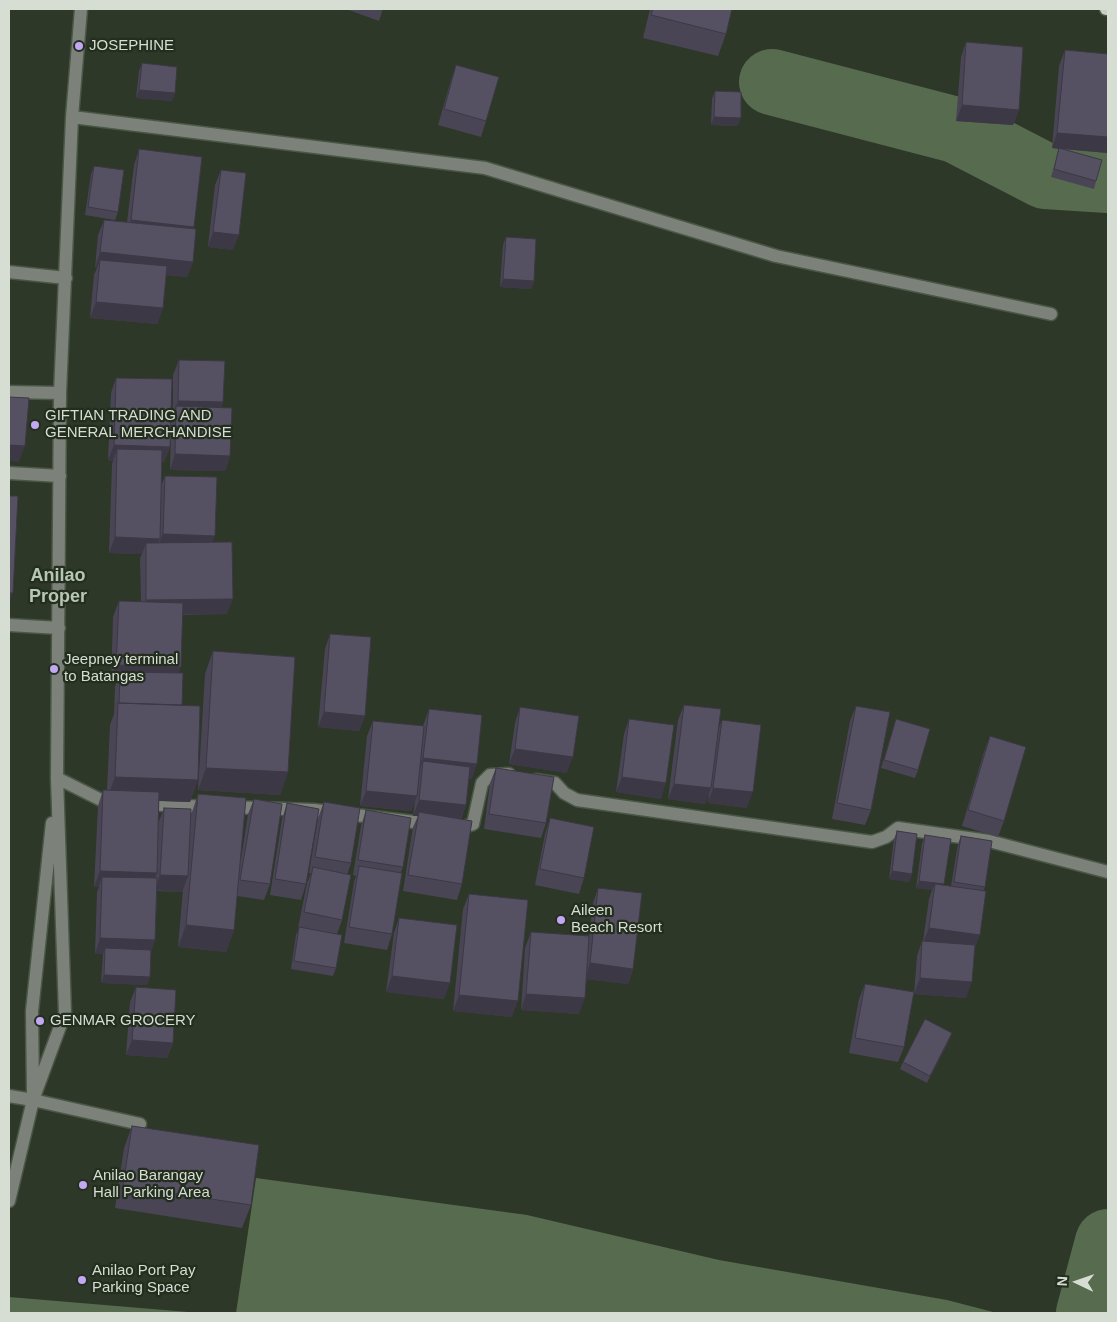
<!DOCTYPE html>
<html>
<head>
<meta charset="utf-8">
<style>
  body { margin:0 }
  #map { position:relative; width:1117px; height:1322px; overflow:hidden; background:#2d3828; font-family:Arial,sans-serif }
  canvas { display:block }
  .frame { position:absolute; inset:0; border:10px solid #d6ddd3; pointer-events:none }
  .north { position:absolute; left:1052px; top:1257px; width:50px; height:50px; -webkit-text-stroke:4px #232e1f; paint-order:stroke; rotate:273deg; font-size:14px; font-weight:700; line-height:20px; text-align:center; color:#d6ddd3 }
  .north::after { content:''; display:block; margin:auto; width:18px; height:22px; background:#d6ddd3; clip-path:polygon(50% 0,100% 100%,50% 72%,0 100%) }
</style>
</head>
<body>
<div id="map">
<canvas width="1117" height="1322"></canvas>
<div class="frame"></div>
<div class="north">N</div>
</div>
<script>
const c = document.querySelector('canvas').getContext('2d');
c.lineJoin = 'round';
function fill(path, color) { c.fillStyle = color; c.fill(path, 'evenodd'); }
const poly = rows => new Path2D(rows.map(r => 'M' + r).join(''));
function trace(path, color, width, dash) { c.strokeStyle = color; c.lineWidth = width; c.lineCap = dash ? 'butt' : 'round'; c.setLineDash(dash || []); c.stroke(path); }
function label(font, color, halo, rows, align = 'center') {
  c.font = font + ' Arial,sans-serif'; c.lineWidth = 4.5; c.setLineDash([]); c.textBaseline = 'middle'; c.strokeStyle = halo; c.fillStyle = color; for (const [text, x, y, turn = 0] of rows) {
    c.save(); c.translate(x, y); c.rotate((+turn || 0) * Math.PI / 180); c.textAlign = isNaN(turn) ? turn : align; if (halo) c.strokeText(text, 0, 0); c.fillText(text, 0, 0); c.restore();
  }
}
fill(poly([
  [256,1178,527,1215,719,1260,947,1300,997,1313,236,1313],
  [9,1297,200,1313,9,1313]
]), '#576b4f');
trace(poly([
  [772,82,956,130,1045,176,1108,180],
  [1089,1313,1108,1242]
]), '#576b4f', 66);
const minor = poly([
  [72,117,485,168,776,256,1051,314],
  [9,272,66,278],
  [9,392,60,393],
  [9,473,60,476],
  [9,625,59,628],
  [57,778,103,801,114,802],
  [536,780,555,783,564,793,577,800,872,842,886,837,898,828,989,841,1108,872],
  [142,804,209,807],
  [229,807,314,810,431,824],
  [456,826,463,827,473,824,482,783,490,775,509,774],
  [33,1092,32,1011,52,823],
  [9,1096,33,1100,140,1124],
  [9,1201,33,1100,65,1013,57,778,60,393,72,117,81,9]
]);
const major = poly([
  [1106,9,1108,9]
]);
trace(minor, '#4b5647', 15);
trace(major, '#4b5647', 15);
trace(minor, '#7c827a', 12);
trace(major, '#c4d0bf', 12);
fill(poly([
  [346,9,383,9,379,21],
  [650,9,732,9,726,34,718,56,643,38],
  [966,42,1019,110,1013,125,956,121,961,57],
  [1065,50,1108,54,1108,153,1062,149,1096,181,1094,189,1051,177,1059,149,1052,148,1059,66],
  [142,63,175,93,172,101,136,98,139,71],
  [456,65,486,121,481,137,438,125,451,80],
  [715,91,738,126,711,125,712,99],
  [139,149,193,229,193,262,187,277,166,275,163,308,157,324,90,318,94,275,97,268,95,268,98,235,104,220,127,222,134,165],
  [94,166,118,212,115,220,85,215,91,174],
  [221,170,233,250,208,247,215,185],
  [506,237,534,281,531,289,500,287,503,245],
  [179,360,223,402,221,408,230,456,225,471,170,470,171,431,170,447,164,462,162,462,161,486,165,476,213,542,227,614,182,615,178,673,182,705,198,780,190,802,159,801,158,824,164,808,191,815,198,794,241,859,248,814,254,799,270,884,264,900,237,896,234,930,226,952,178,947,183,890,182,892,157,891,155,940,151,951,150,977,147,985,101,983,103,954,95,954,97,892,99,887,94,887,98,806,103,790,107,790,110,725,114,714,115,687,117,681,111,681,113,617,119,601,141,602,140,558,142,554,109,553,112,464,113,461,108,460,111,393,116,378,171,422,173,417,173,375],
  [330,634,365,716,359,731,318,727,325,649],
  [213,651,288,772,280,795,198,790,205,674],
  [684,705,718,729,722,720,747,808,708,803,709,794,705,804,668,799,678,720],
  [856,706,871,810,865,825,832,819,850,721],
  [520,707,567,773,509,764,515,723],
  [429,709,472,779,468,779,466,805,461,819,462,884,457,900,403,891,413,827,418,816,413,816,415,801,411,811,360,806,367,736,373,721,423,726],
  [629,719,661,799,616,792,624,734],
  [896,719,918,770,915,778,881,768],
  [990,736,1004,821,998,837,962,826,984,752],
  [496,768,546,823,541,838,484,829,490,783],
  [324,802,351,863,347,875,342,920,337,934,336,968,333,976,291,969,296,935,299,928,298,928,307,883,311,873,309,873,318,818],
  [287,803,306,884,301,900,270,895,282,819],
  [366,810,403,867,401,872,392,934,387,950,344,943,354,882,356,876,353,875,361,826],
  [550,818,584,878,579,894,535,885,545,834],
  [897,831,912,874,909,882,889,879,894,839],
  [925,835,943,885,951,886,958,844,961,836,985,887,983,891,966,998,914,994,917,956,922,941,923,941,929,899,932,890,916,888,922,843],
  [598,888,633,969,628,984,586,979,579,1014,521,1010,525,948,531,932,589,938,593,903],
  [469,894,512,1017,453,1011,463,909],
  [399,918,444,999,386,992,394,933],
  [865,984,904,1047,898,1062,849,1053,859,999],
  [136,987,173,1043,167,1058,126,1055,130,1002],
  [949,1041,927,1083,900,1069,903,1062],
  [132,1126,251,1205,242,1228,115,1208,124,1148]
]), '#4a4555');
fill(poly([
  [139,90,175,93,172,101,136,98],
  [962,105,1019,110,1013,125,956,121],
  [714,117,741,118,738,126,711,125],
  [1057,133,1108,137,1108,153,1052,148],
  [131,220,194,227,188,243,125,235],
  [213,232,239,235,233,250,208,247],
  [100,252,193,262,187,277,99,268,100,260,97,268,95,268],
  [503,279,534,281,531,289,500,287],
  [96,302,163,308,157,324,90,318],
  [178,401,223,402,218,418,176,406,172,417],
  [9,445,25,446,19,462,9,461],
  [114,445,170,447,164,462,117,461,117,449,113,461,108,460],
  [175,454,230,456,225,471,170,470],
  [163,534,215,536,209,551,157,549],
  [115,537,160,539,154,554,146,543,142,554,109,553],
  [9,593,13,593,9,603],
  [233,599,227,614,141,615,146,600],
  [116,665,181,667,175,683,120,672,117,681,111,681],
  [324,712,365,716,359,731,318,727],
  [515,749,573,757,567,773,509,764],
  [423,758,477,764,472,779,422,774,423,761,418,773,417,773],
  [206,768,288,772,280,795,198,790],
  [115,777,198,780,190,802,107,799],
  [622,777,666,783,661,799,616,792],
  [674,784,711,788,705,804,668,799],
  [713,788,753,792,747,808,708,803],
  [366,791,417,796,411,811,360,806],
  [419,800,466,805,460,820,419,812,418,816,413,816],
  [100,871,157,873,151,888,102,877,99,887,94,887],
  [892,871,912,874,909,882,889,879],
  [160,875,188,876,182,892,155,890],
  [919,881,944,884,941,892,935,884,932,890,916,888],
  [186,925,234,930,226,952,178,947],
  [929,928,980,935,974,951,923,943],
  [100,938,155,940,150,955,105,948,103,954,95,954],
  [590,963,633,969,628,984,585,979],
  [104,975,150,977,147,985,101,983],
  [392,976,450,983,444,999,386,992],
  [920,978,972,982,966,998,914,994],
  [526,994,585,998,579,1014,521,1010],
  [459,995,518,1001,512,1017,453,1011],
  [952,1033,949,1041,927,1083,930,1076],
  [132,1040,173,1043,167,1058,126,1055]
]), '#3c3845');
const building = poly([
  [653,9,732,9,726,34,651,15,653,9],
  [966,42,1023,47,1019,110,962,105,966,42],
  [1065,50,1108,54,1108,137,1057,133,1065,50],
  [142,63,177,67,175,93,139,90,142,63],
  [456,65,499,77,486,121,444,109,456,65],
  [715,91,741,92,741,118,714,117,715,91],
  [1059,148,1102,160,1096,181,1054,169,1059,148],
  [139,149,202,157,194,227,131,220,139,149],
  [94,166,124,170,118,212,88,207,94,166],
  [221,170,246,173,239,235,213,232,221,170],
  [104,220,196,229,193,262,100,252,104,220],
  [506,237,536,239,534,281,503,279,506,237],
  [100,260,167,266,163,308,96,302,100,260],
  [179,360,225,361,223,402,178,401,179,360],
  [116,378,172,379,170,447,114,445,116,378],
  [9,397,29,398,25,446,9,445,9,397],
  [176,406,232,408,230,456,175,454,176,406],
  [117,449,162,450,160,539,115,537,117,449],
  [165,476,217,477,215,536,163,534,165,476],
  [9,496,18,496,13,593,9,593,9,496],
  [232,542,233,599,146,600,146,543,232,542],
  [119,601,183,603,181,667,116,665,119,601],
  [330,634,371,637,365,716,324,712,330,634],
  [213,651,295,657,288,772,206,768,213,651],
  [120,672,183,673,182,705,119,703,120,672],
  [118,703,200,706,198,780,115,777,118,703],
  [684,705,721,709,711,788,674,784,684,705],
  [856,706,890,712,871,810,837,803,856,706],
  [520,707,579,716,573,757,515,749,520,707],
  [429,709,482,715,477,764,423,758,429,709],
  [629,719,674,725,666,783,622,777,629,719],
  [896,719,930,729,918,770,884,760,896,719],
  [722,720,761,725,753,792,713,788,722,720],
  [373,721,424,726,417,796,366,791,373,721],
  [990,736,1026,747,1004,821,968,810,990,736],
  [423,761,470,767,466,805,419,800,423,761],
  [496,768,554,777,546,823,489,814,496,768],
  [103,790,159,792,157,873,100,871,103,790],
  [198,794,246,798,234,930,186,925,198,794],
  [254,799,282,804,270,884,240,880,254,799],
  [324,802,360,808,351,863,315,857,324,802],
  [287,803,319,809,306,884,275,879,287,803],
  [164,808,191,809,188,876,160,875,164,808],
  [366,810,411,818,403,867,358,860,366,810],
  [419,812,472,821,462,884,408,875,419,812],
  [550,818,594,827,584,878,540,869,550,818],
  [897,831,917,834,912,874,892,871,897,831],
  [925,835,951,839,944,884,919,881,925,835],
  [961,836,992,841,985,887,954,882,961,836],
  [359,866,402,873,392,934,349,927,359,866],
  [313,867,351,875,342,920,304,912,313,867],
  [102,877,157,878,155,940,100,938,102,877],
  [935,884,986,891,980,935,929,928,935,884],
  [598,888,642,893,633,969,590,963,598,888],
  [469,894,528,900,518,1001,459,995,469,894],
  [399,918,457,925,450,983,392,976,399,918],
  [299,927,342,935,336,968,294,961,299,927],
  [531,932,589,936,585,998,526,994,531,932],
  [922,941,975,945,972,982,920,978,922,941],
  [105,948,151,950,150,977,104,975,105,948],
  [865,984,914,992,904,1047,855,1038,865,984],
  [136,987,176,990,173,1043,132,1040,136,987],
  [925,1019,952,1033,930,1076,903,1062,925,1019],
  [132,1126,259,1145,251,1205,123,1186,132,1126]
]);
fill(building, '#565063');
trace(building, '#3c3845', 1);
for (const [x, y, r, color] of [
  [79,46,5,"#c2a7f2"],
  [35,425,5,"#c2a7f2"],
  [54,669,5,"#c2a7f2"],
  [561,920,5,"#c2a7f2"],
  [40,1021,5,"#c2a7f2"],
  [83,1185,5,"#c2a7f2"],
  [82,1280,5,"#c2a7f2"]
]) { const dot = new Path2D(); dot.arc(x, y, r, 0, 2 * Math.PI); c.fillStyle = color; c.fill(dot); trace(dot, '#232e1f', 2); }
label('15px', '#d6ddd3', '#232e1f', [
  ["JOSEPHINE",89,46],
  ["GIFTIAN TRADING AND",45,416],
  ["GENERAL MERCHANDISE",45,433],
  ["Jeepney terminal",64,660],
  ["to Batangas",64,677],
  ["Aileen",571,911],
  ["Beach Resort",571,928],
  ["GENMAR GROCERY",50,1021],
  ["Anilao Barangay",93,1176],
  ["Hall Parking Area",93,1193],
  ["Anilao Port Pay",92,1271],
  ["Parking Space",92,1288]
], 'left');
label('bold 18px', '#b7c6b2', '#232e1f', [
  ["Anilao",58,576],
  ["Proper",58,597]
]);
</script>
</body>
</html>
